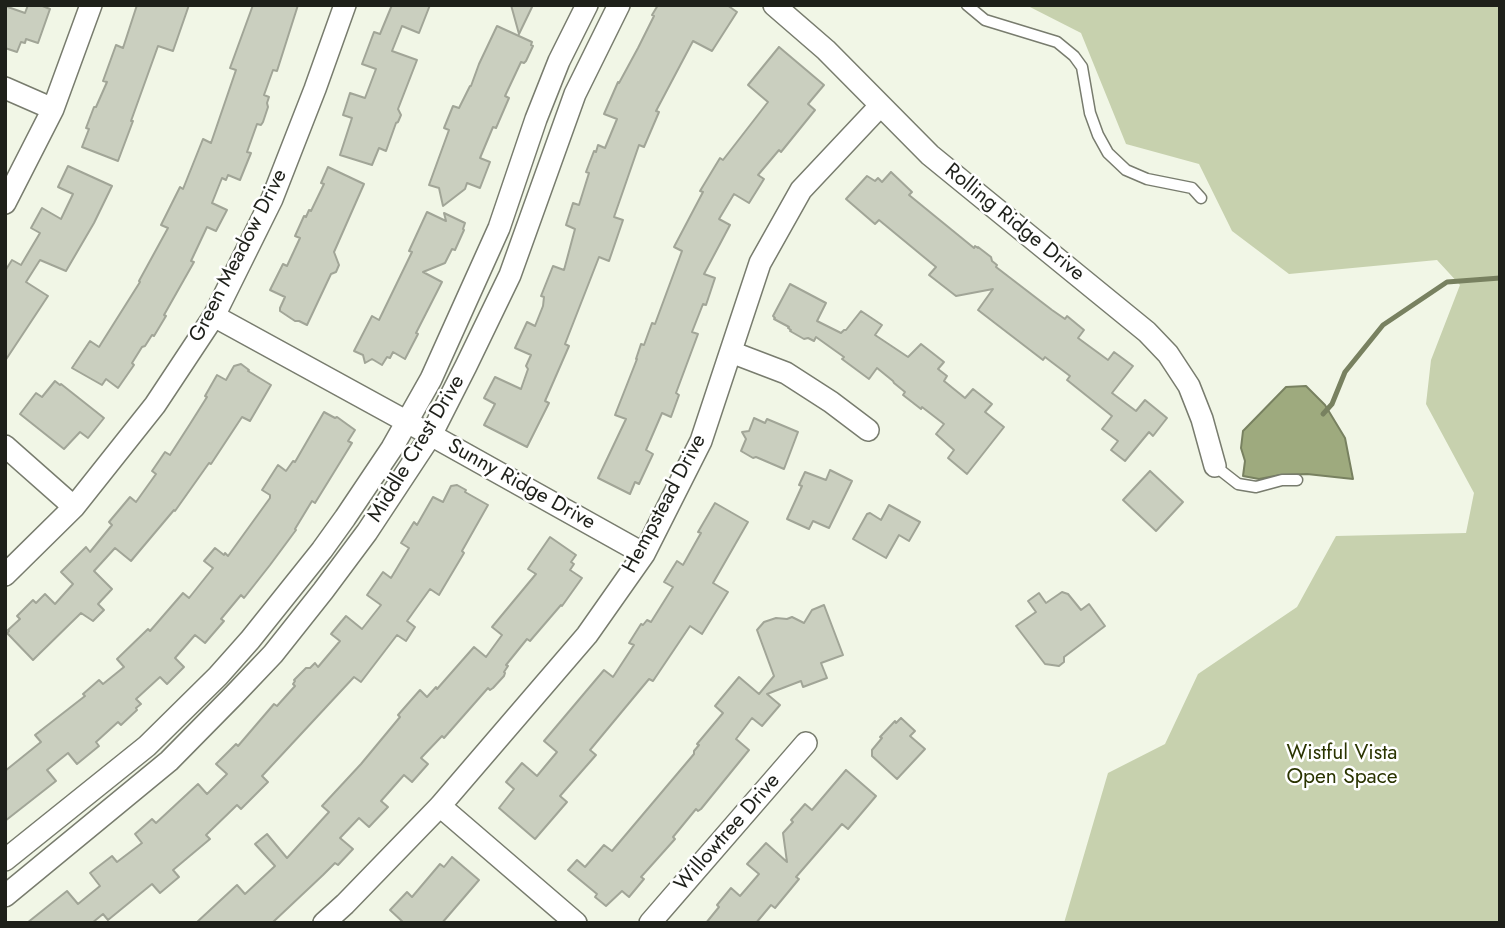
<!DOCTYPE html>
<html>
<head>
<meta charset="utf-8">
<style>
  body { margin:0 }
  #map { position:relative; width:1505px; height:928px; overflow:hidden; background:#f1f6e6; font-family:Jost,sans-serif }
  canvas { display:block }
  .frame { position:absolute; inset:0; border:7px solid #1e201a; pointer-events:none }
</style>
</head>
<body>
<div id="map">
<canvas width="1505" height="928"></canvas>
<div class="frame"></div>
</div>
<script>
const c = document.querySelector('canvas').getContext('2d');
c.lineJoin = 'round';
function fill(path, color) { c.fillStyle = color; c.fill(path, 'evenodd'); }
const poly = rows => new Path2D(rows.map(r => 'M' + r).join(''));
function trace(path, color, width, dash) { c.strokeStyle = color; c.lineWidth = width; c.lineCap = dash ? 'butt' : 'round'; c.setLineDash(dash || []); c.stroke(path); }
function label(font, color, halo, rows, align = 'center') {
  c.font = font + ' Jost,sans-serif'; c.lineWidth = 5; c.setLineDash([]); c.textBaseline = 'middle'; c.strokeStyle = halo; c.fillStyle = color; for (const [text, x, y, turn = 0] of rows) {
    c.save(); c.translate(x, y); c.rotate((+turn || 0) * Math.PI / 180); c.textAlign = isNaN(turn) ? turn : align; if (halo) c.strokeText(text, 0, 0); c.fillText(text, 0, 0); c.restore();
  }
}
fill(poly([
  [1026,5,1500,5,1500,923,1064,923,1108,773,1165,744,1198,674,1297,607,1336,536,1466,533,1474,493,1426,404,1431,360,1460,285,1437,260,1289,274,1232,231,1199,164,1126,144,1081,33]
]), '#c7d1ae');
const water = poly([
  [1306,386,1325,405,1345,438,1353,479,1307,474,1280,475,1259,479,1243,476,1245,461,1241,448,1243,431,1286,387,1306,386]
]);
fill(water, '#9eaa7e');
trace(water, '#788160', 2);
trace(poly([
  [1323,414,1332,404,1345,372,1383,325,1447,282,1500,278]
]), '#788160', 5);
const building = poly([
  [28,5,40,5,50,9,38,43,26,39,25,43,21,42,17,52,5,48,5,6,25,13,28,5],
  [137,5,189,5,173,51,158,46,131,121,133,121,118,161,82,147,89,129,86,128,94,107,96,107,107,82,103,81,116,45,123,48,137,5],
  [253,5,298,5,277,71,273,70,264,95,269,97,267,103,268,107,263,122,261,125,257,124,247,152,251,153,240,180,228,175,226,180,222,178,212,203,227,210,216,231,207,227,191,261,194,262,164,315,166,316,154,336,152,335,145,346,142,347,132,363,134,365,118,388,106,379,102,385,72,368,90,341,99,347,140,282,139,281,168,228,161,225,180,187,183,189,203,139,211,143,236,70,230,68,253,5],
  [392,5,430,5,419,33,402,26,392,51,417,60,398,109,401,115,398,122,396,123,386,151,379,148,372,165,340,155,352,118,343,115,350,93,365,98,376,69,362,64,374,32,380,34,392,5],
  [511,5,533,5,519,34,511,5],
  [658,5,727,5,737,12,712,51,693,41,656,111,659,112,644,147,639,145,614,217,623,220,609,261,599,257,565,344,569,346,545,401,549,403,527,447,484,425,495,404,484,398,495,377,521,389,528,369,526,366,531,355,515,348,527,322,535,326,543,306,544,297,541,296,553,266,564,270,575,229,566,225,573,203,579,205,589,173,586,172,594,151,596,152,598,145,605,148,617,119,604,114,618,82,619,83,638,48,654,16,652,15,658,5],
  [497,26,532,42,531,45,533,46,526,61,524,63,521,62,505,96,509,98,496,128,493,127,480,158,490,162,480,188,467,183,465,189,443,206,439,188,429,185,449,130,444,128,453,106,459,108,470,86,471,86,479,64,497,26],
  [779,47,824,85,808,104,815,110,781,152,779,150,758,175,764,179,749,203,734,194,719,219,730,225,704,274,715,278,706,305,703,304,692,332,698,334,676,393,679,395,671,417,662,413,646,450,653,454,639,484,635,482,630,494,598,478,626,419,615,415,637,359,636,359,641,344,644,345,652,323,655,324,682,251,674,247,703,192,700,191,720,158,723,160,768,102,748,85,779,47],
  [68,166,112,186,94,223,66,271,40,260,26,282,48,296,5,361,5,271,12,260,21,265,40,233,31,228,42,208,61,219,73,194,58,187,68,166],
  [328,167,364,184,334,252,339,265,336,272,331,274,307,325,299,321,295,321,280,311,280,308,285,297,270,290,283,264,287,266,300,238,295,236,304,216,306,217,309,210,311,211,324,184,321,183,328,167],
  [891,172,912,192,909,195,974,248,975,246,978,248,978,247,991,257,992,261,997,265,996,267,1052,310,1065,319,1067,316,1084,330,1078,338,1108,360,1114,352,1133,366,1112,393,1136,411,1145,400,1167,418,1153,436,1149,432,1125,461,1111,450,1118,441,1102,429,1112,416,1067,380,1070,376,1045,357,1043,360,978,310,993,289,956,296,929,275,936,267,879,220,875,224,846,199,867,176,875,181,878,178,882,182,891,172],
  [427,212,446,221,444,213,465,223,463,229,464,230,455,250,452,249,445,263,423,272,442,282,416,333,418,334,405,359,393,352,390,358,387,357,382,365,372,359,365,363,363,355,354,351,372,316,379,320,412,252,409,251,427,212],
  [790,284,826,303,817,321,841,333,844,330,846,330,861,311,882,325,875,335,908,357,921,344,944,362,938,369,947,376,944,381,965,398,973,389,992,404,985,412,1004,427,967,474,948,458,954,450,936,434,944,424,922,407,921,409,903,395,905,392,894,383,893,381,877,368,869,379,842,359,844,357,816,337,814,341,808,338,804,339,790,331,791,330,788,328,789,327,774,319,775,318,773,316,790,284],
  [241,364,249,370,248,371,271,385,250,421,242,417,211,464,209,463,175,511,174,510,131,561,115,548,94,571,112,589,98,604,104,610,93,621,81,613,33,660,7,633,9,631,8,630,20,619,17,616,33,600,36,603,45,594,55,604,73,584,61,572,86,547,90,552,112,525,109,522,130,497,136,502,156,474,152,471,165,452,170,455,190,424,207,397,205,396,217,375,226,380,234,366,241,364],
  [55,381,60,385,61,384,104,418,88,438,80,432,64,449,20,414,36,393,42,397,55,381],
  [324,412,335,418,337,417,355,430,348,441,352,443,315,503,312,501,295,529,296,530,270,565,244,598,241,595,221,619,224,621,205,643,195,635,175,658,184,667,167,684,160,677,136,699,141,704,136,708,137,710,121,725,118,722,96,742,99,746,77,764,68,753,47,770,56,781,5,821,5,771,41,742,35,735,85,696,83,694,99,680,103,684,124,667,117,659,148,629,150,631,183,593,189,598,213,568,204,561,215,548,224,555,225,553,228,556,270,498,270,495,262,490,278,465,286,471,293,461,295,462,324,412],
  [754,418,765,423,767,419,798,432,784,469,756,457,753,458,741,451,746,439,742,432,749,431,754,418],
  [830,470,852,481,829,528,813,521,809,529,787,519,802,486,799,485,805,472,826,480,830,470],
  [1150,471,1183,502,1156,531,1123,500,1150,471],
  [457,485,466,490,465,492,488,505,462,551,464,553,439,595,430,589,407,621,415,627,406,641,397,635,361,682,354,677,262,776,268,782,241,809,237,805,206,835,210,839,173,870,179,877,160,893,152,884,108,920,103,914,92,923,27,923,67,891,78,904,100,886,90,873,112,856,117,862,142,843,135,834,152,819,156,823,198,784,207,794,227,774,216,764,236,744,238,746,274,704,277,706,295,686,293,684,295,681,294,680,306,668,310,668,315,663,318,667,340,641,331,634,346,616,362,629,381,605,367,595,383,572,391,578,409,548,401,543,414,522,417,525,433,497,443,502,451,486,457,485],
  [715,503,748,522,713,583,728,592,702,634,690,626,653,681,649,679,590,750,596,755,560,796,567,802,535,839,499,808,514,789,506,782,522,763,537,776,557,752,544,741,604,670,613,677,634,645,629,643,641,624,643,625,647,620,651,622,673,587,664,582,677,561,683,565,697,540,701,533,698,532,715,503],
  [889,505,920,522,909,541,899,535,886,558,853,539,867,514,870,513,881,520,889,505],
  [550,537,576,555,571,562,574,564,570,570,582,578,562,606,561,605,530,641,527,639,506,665,508,666,504,672,505,673,504,676,493,688,490,690,488,688,444,738,442,736,421,758,428,764,412,782,404,775,381,801,388,807,369,827,359,818,340,838,353,849,338,865,335,863,323,875,272,923,196,923,237,885,245,894,275,866,255,844,267,834,287,858,329,812,322,806,361,764,400,717,398,715,420,690,427,697,436,687,437,689,474,647,486,657,502,635,492,627,536,574,528,569,550,537],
  [1062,592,1068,594,1081,610,1089,604,1105,626,1064,657,1064,662,1059,666,1045,664,1016,626,1036,612,1028,601,1039,593,1046,603,1062,592],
  [824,605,843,655,821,663,827,678,803,687,801,681,767,694,780,705,762,726,752,718,736,739,749,750,701,809,698,811,696,809,673,837,675,839,641,877,644,879,629,897,622,891,606,906,595,897,597,894,568,870,577,860,585,867,604,845,612,851,694,754,694,751,699,745,697,744,723,713,715,706,739,677,759,694,774,676,757,630,764,622,776,618,787,619,792,617,804,623,812,610,824,605],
  [901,718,915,731,910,736,925,749,897,779,872,756,872,750,882,738,880,737,895,721,896,723,901,718],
  [846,770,876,796,848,829,842,824,796,877,799,879,775,908,771,905,756,923,706,923,719,907,717,905,731,888,740,896,759,874,747,864,766,843,787,862,783,833,793,822,791,820,805,804,812,810,846,770],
  [452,857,479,880,442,923,404,923,390,910,407,892,412,897,440,864,444,867,452,857]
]);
fill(building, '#cacfbf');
trace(building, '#a1a597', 2);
const lane = poly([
  [967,5,985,20,1057,42,1074,56,1082,67,1090,113,1098,135,1108,153,1126,170,1147,179,1192,188,1201,198],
  [1215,466,1238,484,1256,487,1282,480,1297,480]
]);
const street = poly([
  [774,5,826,50,930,155,1147,332,1168,354,1189,386,1202,419,1215,466],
  [5,88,53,109],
  [5,203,53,109,91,5],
  [214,316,431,435,644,554],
  [731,352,786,373,831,402,868,430],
  [5,446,74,507],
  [5,575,74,507,155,405,214,316,272,199,315,89,345,5],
  [440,806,576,923],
  [5,860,147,746,218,676,250,640,322,550,345,518,392,448,431,379,499,228,536,119,559,61,587,5],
  [5,896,169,761,235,694,273,654,323,591,367,532,431,435,466,366,510,275,575,94,619,5],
  [324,923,345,904,440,806,587,635,644,554,701,441,760,263,801,190,880,106],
  [650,923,806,743]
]);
trace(lane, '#787c6e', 13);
trace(street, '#787c6e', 24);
trace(lane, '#fff', 10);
trace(street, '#fff', 21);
label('21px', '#1e201a', '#fff', [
  ["Rolling Ridge Drive",1014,223,39],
  ["Green Meadow Drive",239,256,-63],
  ["Middle Crest Drive",417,449,-59],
  ["Sunny Ridge Drive",521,485,29],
  ["Hempstead Drive",665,504,-62],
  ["Willowtree Drive",728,833,-49]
]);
label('21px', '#2a3400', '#fff', [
  ["Wistful Vista",1342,754],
  ["Open Space",1342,778]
]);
</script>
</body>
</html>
